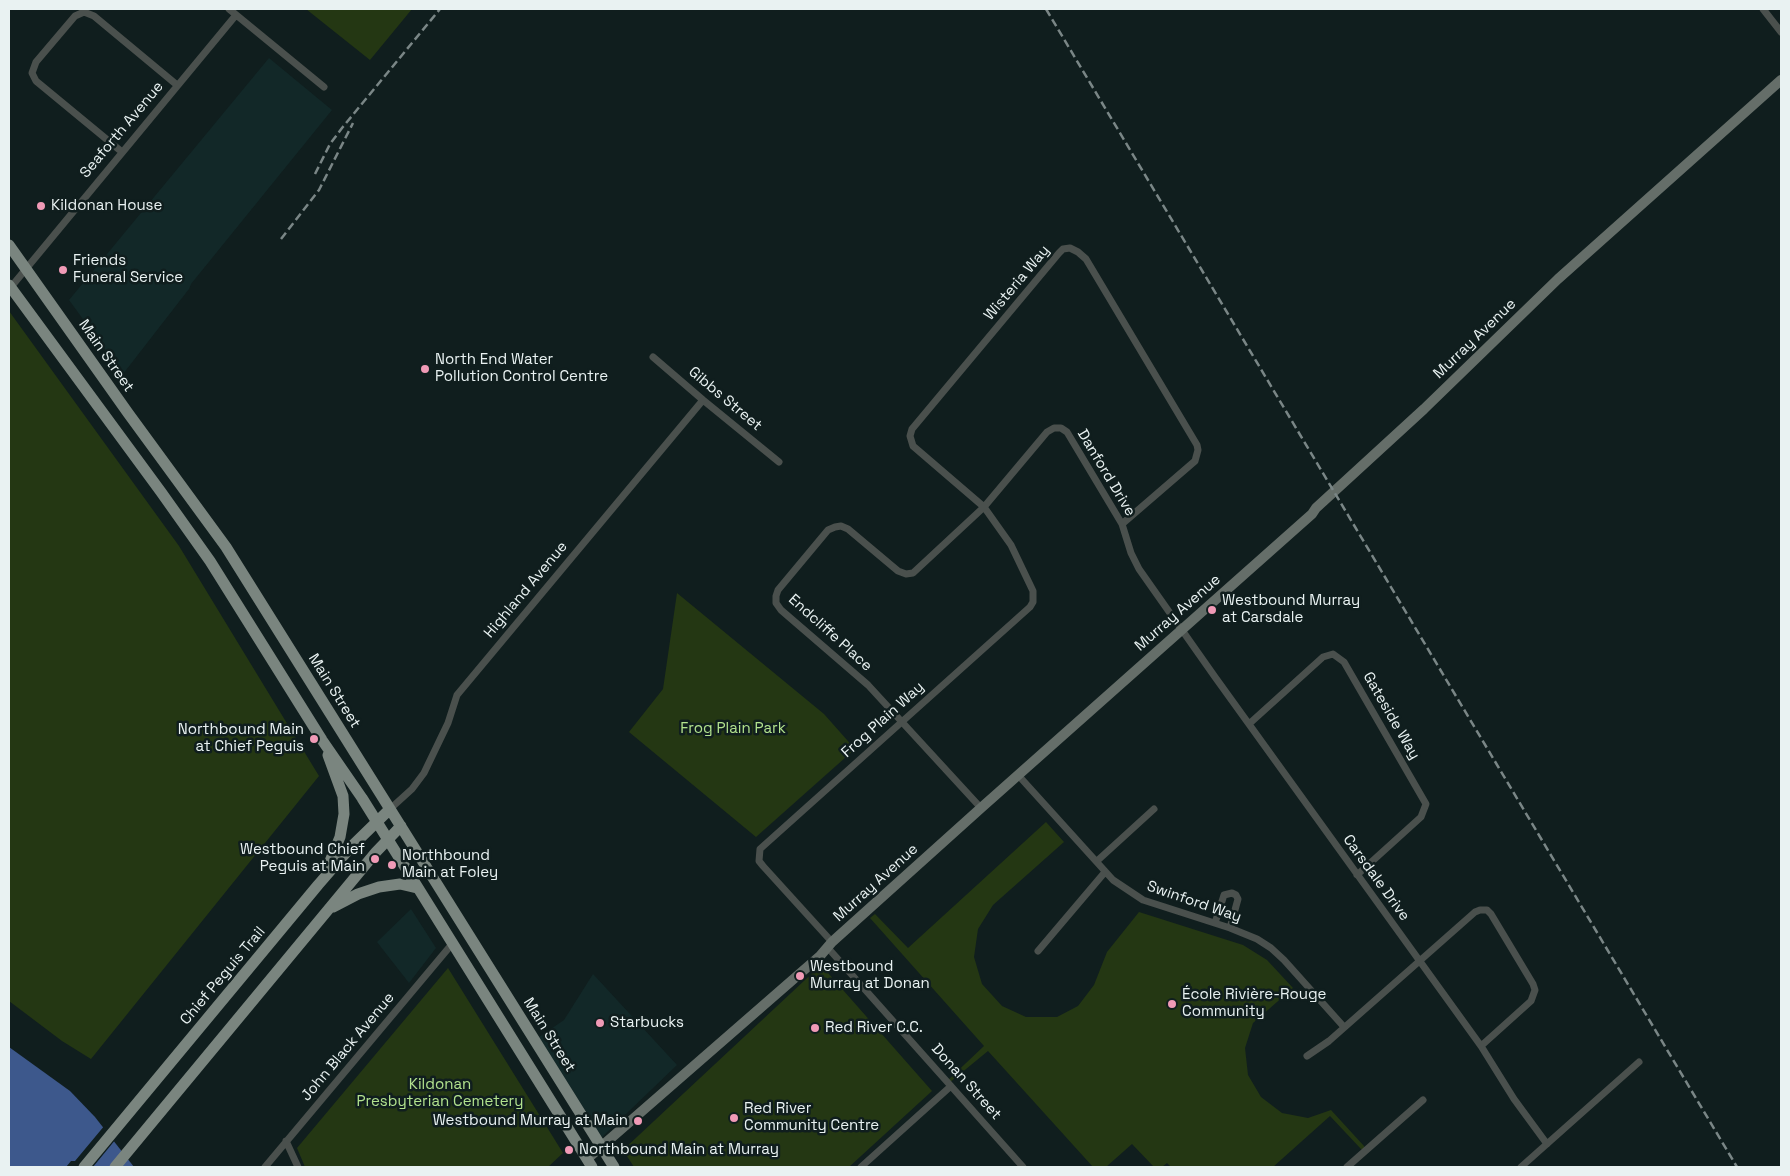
<!DOCTYPE html>
<html>
<head>
<meta charset="utf-8">
<style>
  body { margin:0 }
  #map { position:relative; width:1790px; height:1176px; overflow:hidden; background:#101e1e; font-family:"Space Grotesk",sans-serif }
  canvas { display:block }
  .frame { position:absolute; inset:0; border:10px solid #e9f2f2; pointer-events:none }
</style>
</head>
<body>
<div id="map">
<canvas width="1790" height="1176"></canvas>
<div class="frame"></div>
</div>
<script>
const c = document.querySelector('canvas').getContext('2d');
c.lineJoin = 'round';
function fill(path, color) { c.fillStyle = color; c.fill(path, 'evenodd'); }
const poly = rows => new Path2D(rows.map(r => 'M' + r).join(''));
function trace(path, color, width, dash) { c.strokeStyle = color; c.lineWidth = width; c.lineCap = dash ? 'butt' : 'round'; c.setLineDash(dash || []); c.stroke(path); }
function label(font, color, halo, rows, align = 'center') {
  c.font = font + ' "Space Grotesk",sans-serif'; c.lineWidth = 5; c.setLineDash([]); c.textBaseline = 'middle'; c.strokeStyle = halo; c.fillStyle = color; for (const [text, x, y, turn = 0] of rows) {
    c.save(); c.translate(x, y); c.rotate((+turn || 0) * Math.PI / 180); c.textAlign = isNaN(turn) ? turn : align; if (halo) c.strokeText(text, 0, 0); c.fillText(text, 0, 0); c.restore();
  }
}
fill(poly([
  [269,58,332,110,191,284,189,289,123,374,69,300],
  [411,909,436,948,409,983,377,942],
  [593,974,677,1065,602,1137,539,1037,564,1020]
]), '#122828');
fill(poly([
  [306,9,412,9,370,60],
  [9,311,179,546,319,776,91,1059,62,1041,9,1001],
  [677,593,824,714,855,749,756,837,629,732,663,689],
  [1046,822,1064,842,993,905,978,929,974,957,982,984,1002,1006,1026,1017,1057,1017,1078,1006,1094,985,1107,952,1139,912,1243,945,1267,960,1293,988,1253,1023,1245,1048,1248,1075,1261,1097,1282,1113,1308,1118,1331,1110,1364,1146,1366,1151,1361,1149,1330,1116,1273,1167,1171,1167,1167,1163,1162,1167,1154,1167,1132,1144,1106,1167,1093,1167,988,1051,949,1083,947,1081,984,1046,870,918,875,914,908,948],
  [821,965,932,1091,849,1167,634,1167,623,1150],
  [448,968,563,1153,548,1167,305,1167,297,1148]
]), '#243713');
fill(poly([
  [9,1047,70,1091,95,1117,134,1167,9,1167]
]), '#3d588c');
fill(poly([
  [105,1125,116,1139,93,1167,66,1167,71,1161,75,1161]
]), '#101e1e');
trace(poly([
  [229,9,324,87],
  [1763,9,1781,32],
  [122,152,36,81,32,73,36,62,75,16,84,12,94,16,177,85],
  [11,287,236,15],
  [653,357,703,400,779,462],
  [1249,724,1323,657,1333,654,1344,662,1426,804,1421,817,1357,875],
  [1018,775,1113,880,1143,900,1230,928,1257,939,1271,948,1284,960,1344,1027],
  [981,808,868,685,781,610,776,603,776,596,778,590,828,530,835,527,841,526,848,529,898,571,906,574,913,573,984,507,1047,432,1054,428,1061,428,1067,432,1122,524,1131,553,1139,569,1215,677,1481,1046,1514,1099,1547,1144],
  [390,809,412,789,424,773,448,723,457,695,703,400],
  [1097,861,1154,809],
  [1215,923,1224,895,1232,893,1236,895,1238,899,1230,928],
  [832,942,763,866,759,861,760,849,1030,607,1033,602,1033,591,1011,545,984,507,913,446,910,436,912,429,1059,253,1063,249,1070,248,1078,252,1086,259,1197,445,1198,450,1195,461,1122,524],
  [828,948,1023,1167],
  [1038,951,1105,872],
  [1307,1056,1329,1041,1475,912,1480,910,1487,910,1491,914,1533,984,1535,990,1531,1001,1481,1046],
  [286,1141,298,1167],
  [265,1167,452,944],
  [861,1167,951,1086],
  [1347,1167,1423,1100],
  [1521,1167,1639,1062]
]), '#4a504d', 7);
trace(poly([
  [587,1159,820,956,832,942,981,808,1312,514,1316,508,1424,409,1558,279,1781,80]
]), '#656e69', 10);
trace(poly([
  [9,245,128,413,226,547,614,1167],
  [9,285,161,492,210,561,322,740,362,798,592,1167],
  [328,755,343,796,344,814,340,837,328,866],
  [333,907,358,894,379,887,400,884,417,888],
  [84,1167,318,885,351,847,390,809],
  [115,1167,376,852,401,826]
]), '#7a857f', 11);
trace(poly([
  [1046,9,1737,1167],
  [315,174,330,144,342,128,440,9],
  [281,239,319,190,353,123]
]), '#7a8686', 2.5, [8, 4]);
for (const [x, y, r, color] of [
  [41,206,5,"#f09ab6"],
  [63,270,5,"#f09ab6"],
  [425,369,5,"#f09ab6"],
  [1212,610,5,"#f09ab6"],
  [314,739,5,"#f09ab6"],
  [375,859,5,"#f09ab6"],
  [392,865,5,"#f09ab6"],
  [800,976,5,"#f09ab6"],
  [1172,1004,5,"#f09ab6"],
  [600,1023,5,"#f09ab6"],
  [815,1028,5,"#f09ab6"],
  [734,1118,5,"#f09ab6"],
  [638,1121,5,"#f09ab6"],
  [569,1150,5,"#f09ab6"]
]) { const dot = new Path2D(); dot.arc(x, y, r, 0, 2 * Math.PI); c.fillStyle = color; c.fill(dot); trace(dot, '#101e1e', 2); }
label('15px', '#e9f2f2', '#101e1e', [
  ["Seaforth Avenue",122,130,-50],
  ["Wisteria Way",1017,283,-50],
  ["Murray Avenue",1475,339,-44],
  ["Main Street",106,356,55],
  ["Gibbs Street",725,399,40],
  ["Danford Drive",1106,473,59],
  ["Highland Avenue",526,590,-50],
  ["Murray Avenue",1178,613,-41],
  ["Endcliffe Place",830,633,42],
  ["Main Street",334,691,58],
  ["Gateside Way",1391,716,60],
  ["Frog Plain Way",883,720,-42],
  ["Carsdale Drive",1376,878,54],
  ["Murray Avenue",876,883,-42],
  ["Swinford Way",1194,902,19],
  ["Chief Peguis Trail",223,976,-50],
  ["Main Street",549,1035,58],
  ["John Black Avenue",348,1047,-50],
  ["Donan Street",966,1082,48]
]);
label('15px', '#e9f2f2', '#101e1e', [
  ["Kildonan House",51,206],
  ["Friends",73,261],
  ["Funeral Service",73,278],
  ["North End Water",435,360],
  ["Pollution Control Centre",435,377],
  ["Westbound Murray",1222,601],
  ["at Carsdale",1222,618],
  ["Northbound Main",304,730,"right"],
  ["at Chief Peguis",304,747,"right"],
  ["Westbound Chief",365,850,"right"],
  ["Peguis at Main",365,867,"right"],
  ["Northbound",402,856],
  ["Main at Foley",402,873],
  ["Westbound",810,967],
  ["Murray at Donan",810,984],
  ["École Rivière-Rouge",1182,995],
  ["Community",1182,1012],
  ["Starbucks",610,1023],
  ["Red River C.C.",825,1028],
  ["Red River",744,1109],
  ["Community Centre",744,1126],
  ["Westbound Murray at Main",628,1121,"right"],
  ["Northbound Main at Murray",579,1150]
], 'left');
label('15px', '#b2e28e', '#101e1e', [
  ["Frog Plain Park",733,729],
  ["Kildonan",440,1085],
  ["Presbyterian Cemetery",440,1102]
]);
</script>
</body>
</html>
